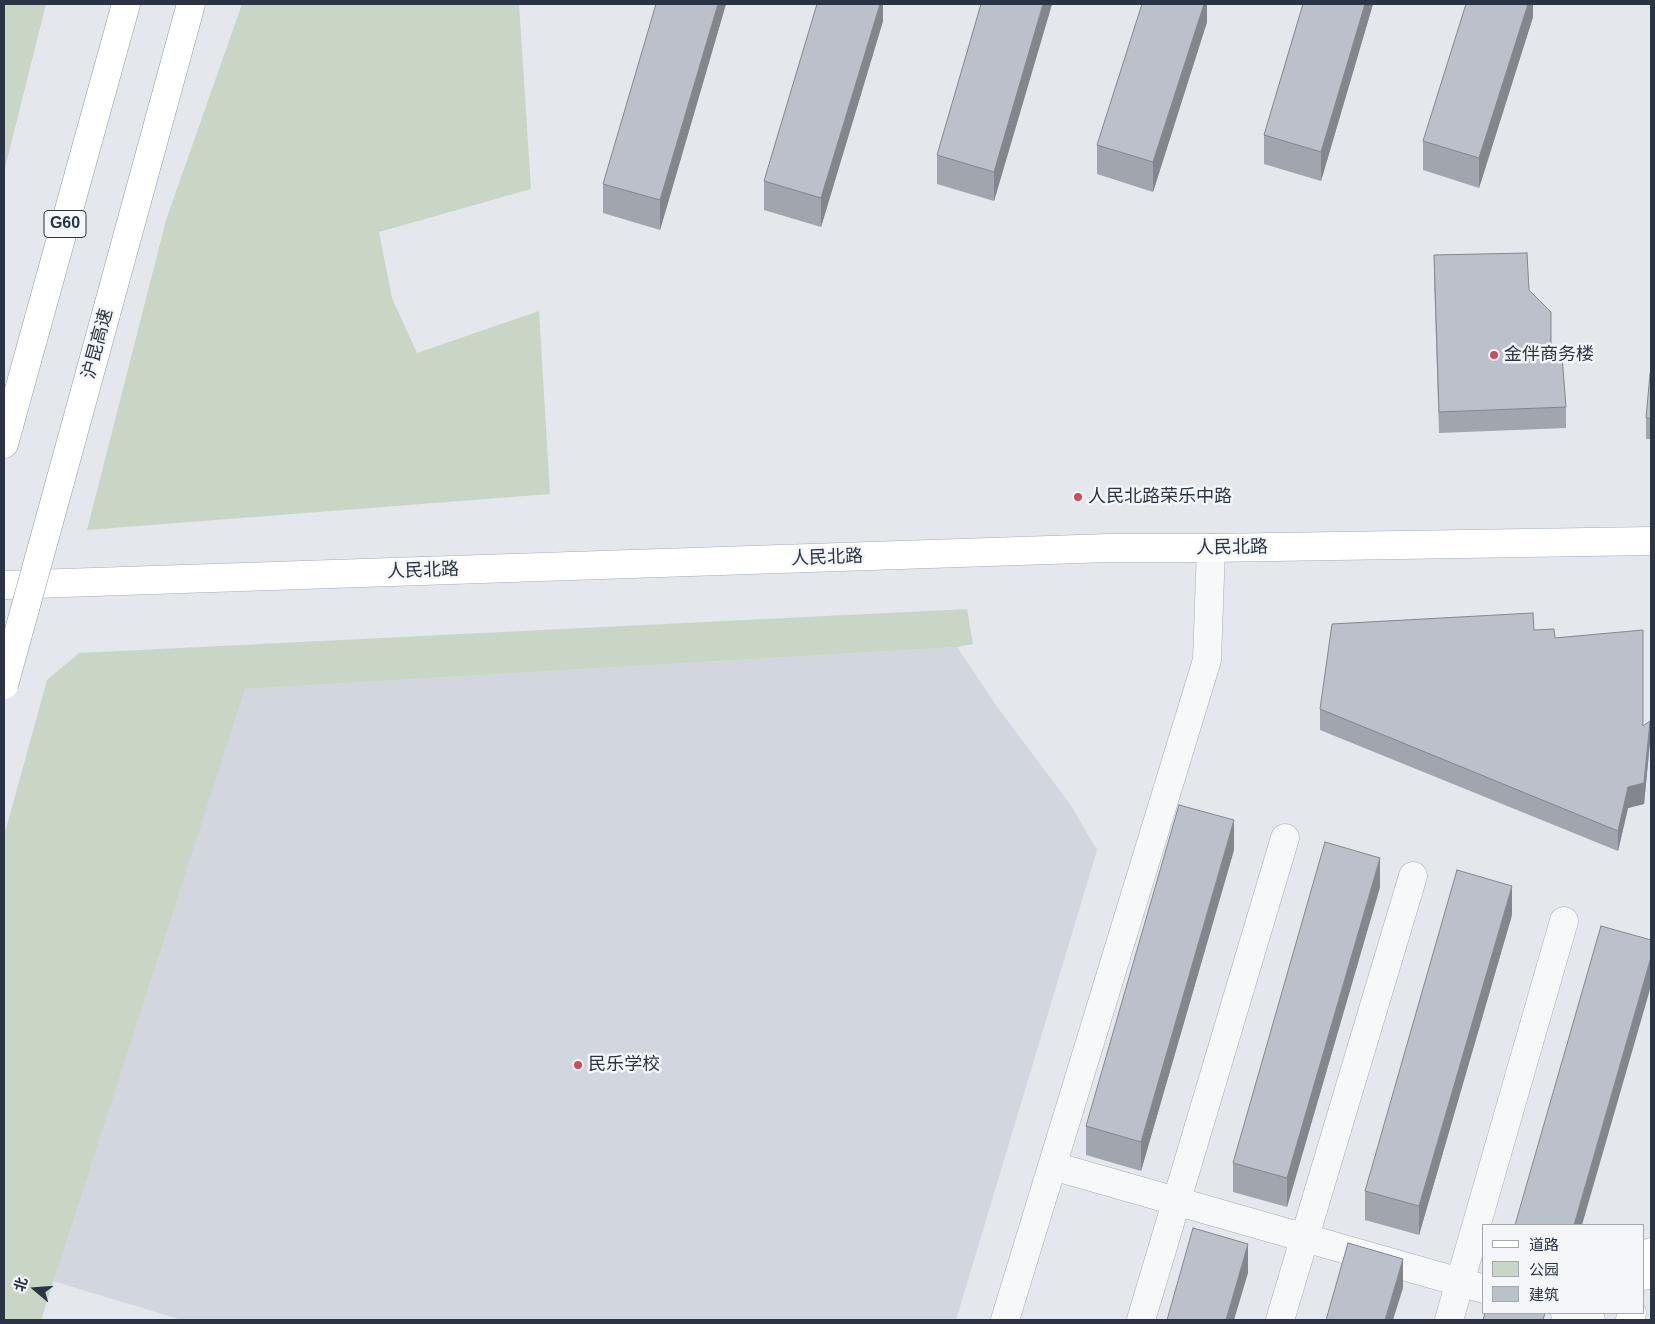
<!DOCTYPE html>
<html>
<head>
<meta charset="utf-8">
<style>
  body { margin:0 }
  #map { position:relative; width:1655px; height:1324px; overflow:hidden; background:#e4e7ec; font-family:Arial,"Noto Sans SC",sans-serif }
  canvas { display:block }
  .frame { position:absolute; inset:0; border:5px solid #2b3445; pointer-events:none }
  .legend { position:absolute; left:1482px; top:1224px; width:162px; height:90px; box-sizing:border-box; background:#f4f6f9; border:1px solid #a4a8b1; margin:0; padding:6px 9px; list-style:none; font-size:15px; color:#2b3445 }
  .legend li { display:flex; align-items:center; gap:10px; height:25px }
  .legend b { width:25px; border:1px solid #a4a8b1 }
  .north { position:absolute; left:10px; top:1264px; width:50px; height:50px; -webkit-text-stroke:4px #f4f6f9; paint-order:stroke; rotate:288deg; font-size:14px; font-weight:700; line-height:20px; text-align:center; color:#2b3445 }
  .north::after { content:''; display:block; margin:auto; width:18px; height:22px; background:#2b3445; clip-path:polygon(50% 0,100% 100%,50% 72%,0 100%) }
</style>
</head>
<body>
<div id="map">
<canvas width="1655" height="1324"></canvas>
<div class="frame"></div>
<ul class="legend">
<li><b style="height:6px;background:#fff"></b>道路</li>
<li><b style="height:14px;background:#c9d6c5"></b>公园</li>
<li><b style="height:14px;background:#bbc0ca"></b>建筑</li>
</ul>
<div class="north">北</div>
</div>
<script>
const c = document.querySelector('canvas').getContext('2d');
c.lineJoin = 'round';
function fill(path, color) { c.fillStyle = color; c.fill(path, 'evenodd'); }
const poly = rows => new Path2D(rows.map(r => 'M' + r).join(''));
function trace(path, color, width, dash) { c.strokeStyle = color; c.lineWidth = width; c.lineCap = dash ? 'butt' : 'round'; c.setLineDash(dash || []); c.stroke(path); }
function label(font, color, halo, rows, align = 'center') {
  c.font = font + ' Arial,"Noto Sans SC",sans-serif'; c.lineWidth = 5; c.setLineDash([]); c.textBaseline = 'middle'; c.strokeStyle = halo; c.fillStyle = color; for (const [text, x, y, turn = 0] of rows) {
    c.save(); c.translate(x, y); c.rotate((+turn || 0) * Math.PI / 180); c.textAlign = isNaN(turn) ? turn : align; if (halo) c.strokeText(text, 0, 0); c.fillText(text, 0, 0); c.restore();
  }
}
fill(poly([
  [957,647,998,708,1070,804,1097,850,956,1320,182,1320,53,1281,244,689]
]), '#d2d6de');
fill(poly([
  [4,4,46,4,4,172],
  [242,4,519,4,531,189,379,232,392,298,417,353,539,311,550,494,87,530,166,220],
  [967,609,973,644,957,647,245,689,41,1320,4,1320,4,836,47,680,79,653]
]), '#c9d6c5');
const minor = poly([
  [1053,1166,1484,1289],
  [1565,1313,1591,1320],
  [1005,1320,1207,660,1211,548],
  [1141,1320,1285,838],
  [1280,1320,1413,876],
  [1449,1320,1564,921]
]);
const major = poly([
  [4,585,1109,548,1211,548,1651,541],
  [1644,1276,1651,1252],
  [1630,1320,1632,1313]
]);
const highway = poly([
  [4,444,126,4],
  [60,482,191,4]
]);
trace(minor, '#a9aeb7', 29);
trace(major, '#a3abb8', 29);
trace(highway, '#8b94a3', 29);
trace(minor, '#f7f8fa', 28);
trace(major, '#fff', 28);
trace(highway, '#fff', 28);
const highwayBridge = poly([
  [4,685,60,482]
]);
trace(highwayBridge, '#8b94a3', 29, []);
trace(highwayBridge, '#fff', 28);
fill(poly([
  [726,4,660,230,603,213,603,184],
  [883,4,883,21,821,227,764,210,764,181],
  [1052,4,994,201,937,184,937,155],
  [1207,4,1207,22,1153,192,1097,174,1097,145],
  [1303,4,1373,4,1321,181,1264,164,1264,135],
  [1533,4,1533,17,1479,188,1423,170,1423,141],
  [1434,255,1529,290,1551,356,1566,407,1566,428,1439,433,1434,276],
  [1651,374,1651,439,1646,439,1646,418],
  [1534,630,1555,638,1643,726,1650,742,1644,804,1628,808,1618,851,1320,730,1320,709],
  [1234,850,1141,1171,1086,1155,1086,1126],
  [1380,887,1287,1207,1233,1192,1233,1163],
  [1512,915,1419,1235,1365,1220,1365,1191]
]), '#a1a5ae');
fill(poly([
  [718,4,726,4,660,230,660,200],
  [880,4,883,4,883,21,821,227,821,198],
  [1043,4,1052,4,994,201,994,172],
  [1204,4,1207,4,1207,22,1153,192,1153,162],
  [1365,4,1373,4,1321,181,1321,152],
  [1528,4,1533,4,1533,17,1479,188,1479,158],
  [1650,721,1650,742,1644,804,1628,808,1618,851,1618,831,1628,787],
  [1234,820,1234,850,1141,1171,1141,1142],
  [1380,858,1380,887,1287,1207,1287,1178],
  [1512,886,1512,915,1419,1235,1419,1206],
  [1651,957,1651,986,1582,1225,1574,1225],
  [1248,1244,1248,1273,1234,1320,1226,1320],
  [1403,1259,1403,1288,1393,1320,1385,1320]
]), '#83868d');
const building = poly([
  [656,4,718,4,660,200,603,184,656,4],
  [817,4,880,4,821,198,764,181,817,4],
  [981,4,1043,4,994,172,937,155,981,4],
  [1142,4,1204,4,1153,162,1097,145,1142,4],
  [1303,4,1365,4,1321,152,1264,135,1303,4],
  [1466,4,1528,4,1479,158,1423,141,1466,4],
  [1527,253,1529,290,1551,312,1551,356,1562,356,1566,407,1439,412,1434,255,1527,253],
  [1650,374,1651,374,1651,418,1646,418,1650,374],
  [1533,613,1534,630,1554,629,1555,638,1643,630,1643,726,1650,721,1644,783,1628,787,1618,831,1320,709,1332,624,1533,613],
  [1179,805,1234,820,1141,1142,1086,1126,1179,805],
  [1325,842,1380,858,1287,1178,1233,1163,1325,842],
  [1457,870,1512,886,1419,1206,1365,1191,1457,870],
  [1601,926,1651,940,1651,957,1574,1225,1515,1225,1601,926],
  [1193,1228,1248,1244,1226,1320,1167,1320,1193,1228],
  [1348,1243,1403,1259,1385,1320,1326,1320,1348,1243],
  [1485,1313,1545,1313,1543,1320,1483,1320,1485,1313]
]);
fill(building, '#bbc0ca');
trace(building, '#83868d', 1);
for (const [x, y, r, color] of [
  [1494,355,5,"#d1495b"],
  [1078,497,5,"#d1495b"],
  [578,1065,5,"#d1495b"]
]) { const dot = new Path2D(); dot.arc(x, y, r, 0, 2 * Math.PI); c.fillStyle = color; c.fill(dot); trace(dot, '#f4f6f9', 2); }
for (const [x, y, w] of [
  [65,224,42]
]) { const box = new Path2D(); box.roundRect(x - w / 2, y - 13.5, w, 27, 4); c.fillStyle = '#f4f6f9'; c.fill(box); trace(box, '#2b3445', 1); }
label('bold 16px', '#2b3445', null, [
  ["G60",65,224]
]);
label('18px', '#2b3445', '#f4f6f9', [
  ["沪昆高速",98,344,-75],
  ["人民北路",1232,548,-1],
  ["人民北路",827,558,-2],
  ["人民北路",423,571,-2]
]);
label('18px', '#2b3445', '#f4f6f9', [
  ["金伴商务楼",1504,355],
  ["人民北路荣乐中路",1088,497],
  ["民乐学校",588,1065]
], 'left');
</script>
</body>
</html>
